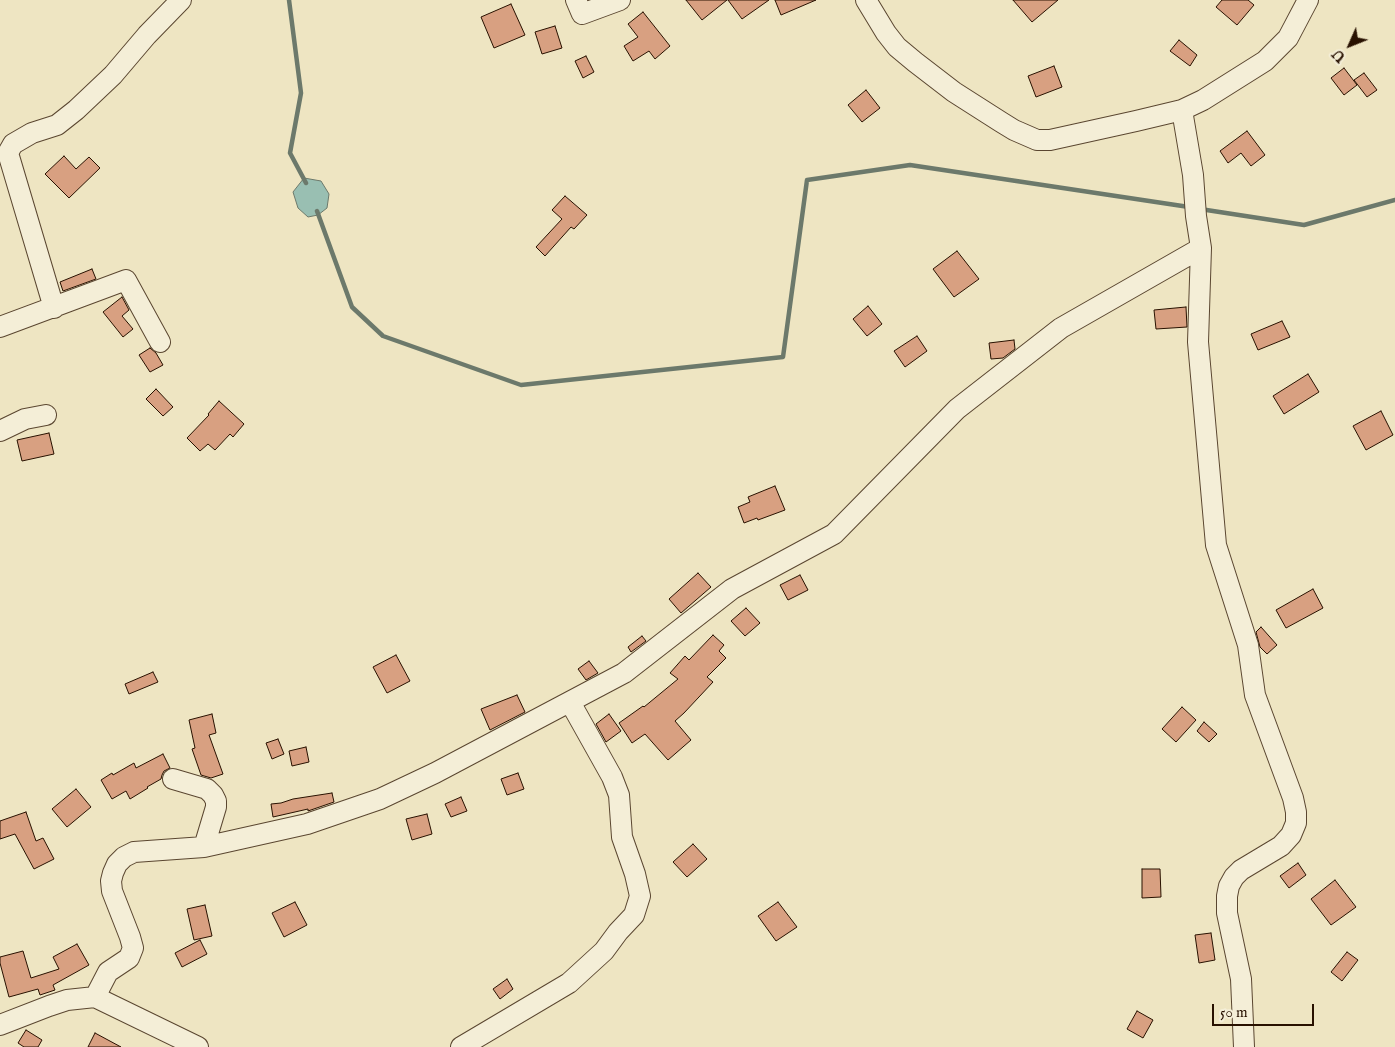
<!DOCTYPE html>
<html>
<head>
<meta charset="utf-8">
<style>
  body { margin:0 }
  #map { position:relative; width:1395px; height:1047px; overflow:hidden; background:#eee5c2; font-family:"IM FELL English",serif }
  canvas { display:block }
  .north { position:absolute; left:1325px; top:20px; width:50px; height:50px; -webkit-text-stroke:4px #f4eed7; paint-order:stroke; rotate:226deg; font-size:14px; font-weight:700; line-height:20px; text-align:center; color:#281100 }
  .north::after { content:''; display:block; margin:auto; width:18px; height:22px; background:#281100; clip-path:polygon(50% 0,100% 100%,50% 72%,0 100%) }
  .scale { position:absolute; left:1212px; top:1004px; width:102px; height:22px; box-sizing:border-box; border:2px solid #281100; border-top:0; padding-left:6px; font-size:15px; line-height:18px; white-space:nowrap; color:#281100; -webkit-text-stroke:4px #f4eed7; paint-order:stroke }
</style>
</head>
<body>
<div id="map">
<canvas width="1395" height="1047"></canvas>
<div class="north">U</div>
<div class="scale">50 m</div>
</div>
<script>
const c = document.querySelector('canvas').getContext('2d');
c.lineJoin = 'round';
function fill(path, color) { c.fillStyle = color; c.fill(path, 'evenodd'); }
const poly = rows => new Path2D(rows.map(r => 'M' + r).join(''));
function trace(path, color, width, dash) { c.strokeStyle = color; c.lineWidth = width; c.lineCap = dash ? 'butt' : 'round'; c.setLineDash(dash || []); c.stroke(path); }
const water = poly([
  [304,178,321,181,329,194,327,208,318,215,308,217,298,208,293,192,304,178]
]);
fill(water, '#99bfb2');
trace(water, '#6c796b', 1);
trace(poly([
  [289,0,301,93,290,153,306,183],
  [1200,209,1304,225,1395,200],
  [317,211,352,307,383,336,521,385,783,357,807,180,910,165,1189,207]
]), '#6c796b', 4.5);
const building = poly([
  [686,0,727,0,702,20,686,0],
  [728,0,769,0,742,19,728,0],
  [775,0,816,0,781,15,775,0],
  [1013,0,1058,0,1032,22,1013,0],
  [1222,0,1248,0,1254,5,1237,25,1216,7,1222,0],
  [511,4,525,35,494,48,481,17,511,4],
  [643,12,670,46,655,59,649,51,633,61,624,46,638,37,628,24,643,12],
  [555,26,562,48,542,54,535,32,555,26],
  [1179,40,1197,55,1190,66,1170,51,1179,40],
  [586,56,594,72,583,78,575,61,586,56],
  [1054,66,1062,87,1036,97,1028,76,1054,66],
  [1344,68,1357,85,1344,95,1331,78,1344,68],
  [1364,73,1377,90,1367,97,1354,80,1364,73],
  [866,90,880,108,862,122,848,105,866,90],
  [1247,131,1265,155,1251,166,1241,153,1228,163,1220,151,1247,131],
  [64,156,76,169,89,157,100,168,69,198,45,174,64,156],
  [565,196,587,215,574,229,571,227,545,256,536,247,562,219,552,210,565,196],
  [957,251,979,279,954,297,933,269,957,251],
  [92,269,96,279,63,291,60,282,92,269],
  [122,297,129,310,122,316,133,329,123,337,103,312,122,297],
  [868,306,882,324,867,336,853,319,868,306],
  [1186,307,1187,327,1156,329,1154,310,1186,307],
  [1282,321,1290,337,1258,350,1251,334,1282,321],
  [917,336,927,351,905,367,894,351,917,336],
  [1014,340,1015,349,1003,358,991,359,989,343,1014,340],
  [150,348,156,353,163,365,150,372,139,355,150,348],
  [1308,374,1319,392,1284,414,1273,396,1308,374],
  [156,389,173,407,163,416,146,399,156,389],
  [219,401,244,424,233,437,230,434,215,450,208,444,200,451,187,438,209,415,208,414,219,401],
  [1381,411,1393,435,1366,450,1353,426,1381,411],
  [49,433,54,454,22,461,17,440,49,433],
  [775,486,785,510,758,520,757,518,744,523,738,507,750,502,748,497,775,486],
  [698,573,711,587,681,613,669,599,698,573],
  [800,575,808,590,788,600,780,585,800,575],
  [1313,589,1323,608,1286,628,1276,610,1313,589],
  [746,608,760,623,745,636,731,621,746,608],
  [1261,627,1277,645,1267,654,1260,647,1256,632,1261,627],
  [713,635,724,645,719,651,726,658,707,677,713,682,684,713,675,721,691,740,668,760,645,734,632,743,619,723,643,706,644,707,678,679,670,673,685,656,689,660,713,635],
  [642,636,646,641,631,652,628,647,642,636],
  [396,655,410,681,387,693,373,667,396,655],
  [589,661,598,673,586,680,578,669,589,661],
  [153,672,158,682,129,694,125,684,153,672],
  [517,695,525,712,490,730,481,709,517,695],
  [1182,707,1196,720,1176,742,1162,729,1182,707],
  [212,714,216,733,209,735,223,774,211,778,201,775,192,749,195,748,189,720,212,714],
  [609,714,621,731,606,742,596,724,609,714],
  [1204,722,1217,734,1209,742,1197,731,1204,722],
  [278,739,284,754,272,759,266,743,278,739],
  [306,747,309,762,292,766,289,751,306,747],
  [163,754,170,768,164,771,162,775,161,779,147,787,148,788,130,799,126,791,112,799,101,780,112,773,113,775,134,763,136,768,163,754],
  [518,773,524,789,507,795,501,779,518,773],
  [76,789,91,807,67,827,52,809,76,789],
  [332,793,334,802,308,811,308,809,273,817,271,804,281,803,293,799,332,793],
  [461,797,467,811,451,817,445,804,461,797],
  [26,812,36,841,43,838,54,859,34,869,15,834,0,839,0,821,26,812],
  [427,814,432,834,412,840,406,819,427,814],
  [693,844,707,859,687,877,673,862,693,844],
  [1298,863,1306,875,1289,888,1280,876,1298,863],
  [1142,869,1160,869,1161,897,1142,898,1142,869],
  [1335,880,1356,907,1331,925,1311,899,1335,880],
  [295,902,307,925,284,937,272,913,295,902],
  [778,902,797,927,776,941,758,916,778,902],
  [205,905,212,936,194,940,187,909,205,905],
  [1211,933,1215,960,1199,963,1195,935,1211,933],
  [200,940,207,954,182,967,175,953,200,940],
  [77,944,89,965,53,985,55,990,40,995,38,989,9,997,0,963,0,957,23,951,31,978,59,969,53,957,77,944],
  [1347,952,1358,960,1342,981,1331,972,1347,952],
  [507,979,513,989,500,999,493,989,507,979],
  [1137,1011,1153,1020,1143,1038,1127,1029,1137,1011],
  [26,1030,42,1040,38,1047,24,1047,18,1043,26,1030],
  [95,1033,121,1047,88,1047,95,1033]
]);
fill(building, '#d8a081');
trace(building, '#281100', 1);
const minor = poly([
  [576,0,582,14,620,0],
  [866,0,886,33,897,47,915,62,954,92,1001,122,1014,130,1037,140,1050,140,1136,121,1182,110],
  [54,308,8,153,13,144,32,133,57,125,76,110,113,75,147,35,181,0],
  [0,327,126,280,160,342],
  [0,431,25,419,46,415],
  [173,779,207,789,213,795,216,801,216,807,204,847],
  [95,997,108,972,129,958,133,948,130,937,112,891,111,881,113,873,117,864,124,857,134,852,204,847,307,824,380,799,435,773,624,673,732,589,834,534,957,409,1061,328,1201,248],
  [0,1025,49,1006,67,1000,95,997,198,1047],
  [461,1047,569,983,604,951,618,932,634,915,640,896,635,874,622,837,619,795,612,777,570,702],
  [1244,1047,1241,979,1227,913,1227,896,1229,886,1234,877,1241,870,1281,846,1291,835,1296,823,1296,812,1293,798,1255,695,1248,645,1216,545,1198,342,1201,248,1196,216,1193,175,1182,110,1203,100,1265,61,1288,38,1308,0]
]);
trace(minor, '#5a4630', 22);
trace(minor, '#f4eed7', 20);
</script>
</body>
</html>
